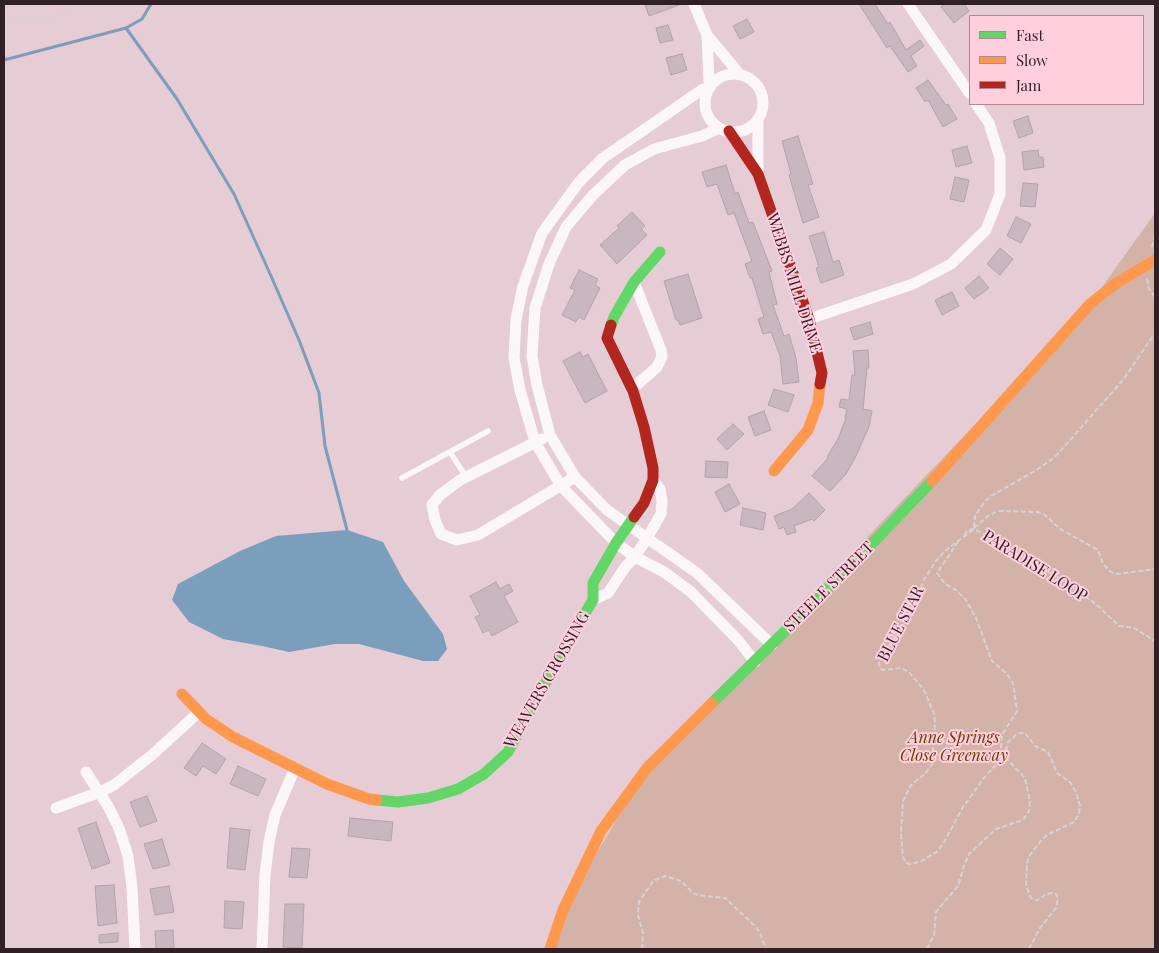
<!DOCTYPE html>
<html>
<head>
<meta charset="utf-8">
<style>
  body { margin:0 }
  #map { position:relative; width:1159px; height:953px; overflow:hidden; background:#e6ccd4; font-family:"Playfair Display",serif }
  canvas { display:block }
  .frame { position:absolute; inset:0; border:5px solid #301f24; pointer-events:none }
  .legend { position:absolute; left:969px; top:15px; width:175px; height:90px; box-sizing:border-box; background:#ffcfdd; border:1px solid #ac8993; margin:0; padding:6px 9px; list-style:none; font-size:15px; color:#301f24 }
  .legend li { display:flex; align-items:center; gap:10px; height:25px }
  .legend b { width:25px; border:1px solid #ac8993 }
</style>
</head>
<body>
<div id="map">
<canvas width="1159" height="953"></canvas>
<div class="frame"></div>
<ul class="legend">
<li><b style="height:6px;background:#63d668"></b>Fast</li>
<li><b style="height:6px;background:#ff974d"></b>Slow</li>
<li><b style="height:6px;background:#b3261e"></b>Jam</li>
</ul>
</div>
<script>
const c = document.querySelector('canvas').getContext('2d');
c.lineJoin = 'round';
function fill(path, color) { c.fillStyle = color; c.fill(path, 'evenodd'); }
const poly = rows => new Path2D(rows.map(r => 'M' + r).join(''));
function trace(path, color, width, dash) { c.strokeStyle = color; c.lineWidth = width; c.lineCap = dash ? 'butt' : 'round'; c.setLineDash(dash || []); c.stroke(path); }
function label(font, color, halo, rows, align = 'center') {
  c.font = font + ' "Playfair Display",serif'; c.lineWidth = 4; c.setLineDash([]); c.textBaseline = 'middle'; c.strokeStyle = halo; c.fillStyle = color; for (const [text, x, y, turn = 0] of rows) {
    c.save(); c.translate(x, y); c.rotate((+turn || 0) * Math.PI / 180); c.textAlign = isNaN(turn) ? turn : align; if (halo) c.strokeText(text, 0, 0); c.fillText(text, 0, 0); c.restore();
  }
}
fill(poly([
  [1155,213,1155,949,552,949,563,910,647,768,1090,304]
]), '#d3b3a7');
fill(poly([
  [347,530,383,542,404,581,443,634,447,649,438,661,423,661,359,644,335,644,289,652,262,646,223,639,189,622,172,600,178,584,240,551,276,536]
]), '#7b9ebc');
trace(poly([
  [126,28,177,99,234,194,271,276,299,340,319,393,325,446,347,530],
  [4,60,126,28,142,19,151,4]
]), '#7b9ebc', 3);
const building = poly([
  [645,4,679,4,679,5,649,16,645,4],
  [859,4,875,4,888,24,890,22,906,50,920,40,924,46,911,56,917,66,908,72,890,46,887,48,859,4],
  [945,4,964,4,969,11,954,23,941,7,945,4],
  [747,19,754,32,740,39,733,26,747,19],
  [668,25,673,40,660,43,656,28,668,25],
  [682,54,687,70,671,75,666,58,682,54],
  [928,80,946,105,948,104,957,119,943,127,928,100,925,102,916,88,928,80],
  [1028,116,1033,133,1019,138,1013,121,1028,116],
  [798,136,813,184,808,185,819,217,803,223,789,175,791,174,782,141,798,136],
  [967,146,972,163,956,167,952,150,967,146],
  [1038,150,1039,157,1043,157,1044,167,1024,170,1022,152,1038,150],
  [726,165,735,194,738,192,749,223,753,222,772,271,769,272,777,304,773,305,784,336,789,334,796,358,799,382,783,384,780,356,771,332,763,334,758,319,764,317,752,278,750,278,745,264,752,261,734,213,728,215,717,184,707,187,702,172,726,165],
  [955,177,969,180,964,202,950,199,955,177],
  [1023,183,1038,184,1035,207,1020,206,1023,183],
  [632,212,645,226,641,229,647,235,617,264,600,245,619,228,617,226,632,212],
  [1016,217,1031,224,1021,243,1007,236,1016,217],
  [824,232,833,262,839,260,844,275,821,283,816,268,819,267,809,236,824,232],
  [1000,248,1013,259,1000,275,987,264,1000,248],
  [579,270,598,279,595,285,600,288,584,320,579,317,576,322,562,315,575,290,570,288,579,270],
  [688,274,702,318,680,325,678,320,676,320,664,281,688,274],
  [979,276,989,288,974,299,965,288,979,276],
  [952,292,959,306,942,315,935,300,952,292],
  [870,322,873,334,854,340,850,328,870,322],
  [868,350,869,368,867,368,863,409,872,411,869,427,855,458,846,474,830,491,812,476,828,458,827,457,838,439,846,418,845,418,847,409,839,407,841,399,849,400,852,375,855,375,853,351,868,350],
  [580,352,583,357,588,354,607,391,585,403,563,361,580,352],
  [774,389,794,395,788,412,768,405,774,389],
  [764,411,771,430,755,436,748,417,764,411],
  [733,424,744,434,727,450,717,439,733,424],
  [706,461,728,462,727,478,705,477,706,461],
  [729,484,740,504,725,512,715,492,729,484],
  [809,493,825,510,814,521,812,519,794,526,796,532,787,535,784,527,779,529,774,516,792,509,809,493],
  [743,508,766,513,763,530,740,525,743,508],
  [496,582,500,589,509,584,513,591,504,596,518,622,492,636,489,630,483,633,475,617,480,615,470,596,496,582],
  [202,743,226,759,216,774,203,766,196,776,184,768,202,743],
  [238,766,266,779,258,796,230,784,238,766],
  [147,796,157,821,140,827,130,802,147,796],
  [350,818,393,822,391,841,348,836,350,818],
  [96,822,110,863,92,869,78,828,96,822],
  [230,828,250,830,245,870,227,868,230,828],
  [162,839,170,865,153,869,144,844,162,839],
  [292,848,310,849,307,878,289,877,292,848],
  [114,885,117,923,98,926,95,886,114,885],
  [169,886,174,912,155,915,150,889,169,886],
  [225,901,244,902,242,929,224,928,225,901],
  [285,904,304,904,302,948,283,947,285,904],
  [173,930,174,949,156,949,155,931,173,930],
  [118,933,118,942,99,943,99,935,118,933]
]);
fill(building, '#cab6bf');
trace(building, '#b4a2aa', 1);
trace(poly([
  [4,21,55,17,76,4],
  [1152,247,1155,235],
  [1147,279,1149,289,1155,297],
  [974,528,989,515,999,511,1038,512,1045,515,1060,529,1098,550,1103,564,1111,572,1117,574,1155,569],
  [964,535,968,530,974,529,1004,544,1017,554,1061,579,1097,605,1119,626,1134,628,1155,641],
  [642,949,643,933,638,915,639,902,653,881,665,876,681,881,692,892,697,895,725,898,755,926,760,933,766,949],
  [927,949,934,935,936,912,958,886,964,866,969,854,996,829,1023,820,1029,811,1030,802,1025,778,1004,756,1001,748,1002,735,1017,711,1013,683,1007,674,992,661,976,618,966,600,956,590,945,584,937,573,958,542],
  [1029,949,1040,928,1056,908,1058,899,1056,894,1052,893,1046,894,1038,900,1034,900,1031,898,1026,886,1027,863,1030,855,1040,842,1047,835,1074,822,1079,814,1080,806,1076,792,1070,782,1057,773,1048,752,1035,746,1025,733,1018,733,1008,742,1004,757,987,774,963,807,943,844,938,851,920,862,910,864,906,863,903,857,901,833,903,801,911,785,925,774,932,764,935,722,934,714,924,690,909,672,901,668,883,670,880,668,879,663,882,655,897,635,908,618,924,580,935,562,945,551,974,529,975,516,985,501,993,495,1038,469,1055,457,1123,380,1155,333]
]), '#d9d2d4', 2, [5, 2.5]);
trace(poly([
  [450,452,466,477],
  [402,478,488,431]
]), '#fbf7f9', 5.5);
trace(poly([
  [694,4,707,35,737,71,738,74],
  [908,4,970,94],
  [707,35,709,81,711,86],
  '705 103a29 29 0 1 1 58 0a29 29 0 1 1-58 0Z',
  [709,89,703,89,603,158,579,182,542,233,523,286,516,319,514,358,520,390,535,442,561,486,616,543,635,557,664,572,691,592,738,640,755,662],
  [719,128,702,136,654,149,625,165,593,195,566,227,549,264,535,308,532,356,537,385,550,435,575,477,607,510,697,573,772,645],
  [758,174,758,120],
  [809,319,913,284,951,264,986,230,1000,194,1000,158,989,123,976,104],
  [632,389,657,367,662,357,661,350,634,282],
  [542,439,460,480,440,495,432,505,435,520,441,534,457,540,478,535,575,477],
  [593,600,608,593,626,566,635,557,647,538,661,514,662,501,660,489,653,480],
  [86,772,108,806,119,828,128,856,132,887,135,949],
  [56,808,100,792,114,785,152,755,199,712],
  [262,949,265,875,269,842,275,815,295,768]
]), '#fbf7f9', 11);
trace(poly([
  [611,325,614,317,634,282,660,252],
  [712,703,842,575,932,481],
  [377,800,398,802,428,798,458,789,484,774,508,752,567,643,593,600,593,583,616,543,634,517]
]), '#63d668', 11);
trace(poly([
  [774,471,808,430,818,403,820,384],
  [932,481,1090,304,1115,284,1155,260],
  [182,694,206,719,233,737,327,784,369,799,377,800],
  [550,949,563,910,601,831,647,768,712,703]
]), '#ff974d', 11);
trace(poly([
  [729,131,758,174,809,319,822,373,820,384],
  [611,325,607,338,633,391,644,427,653,468,653,480,644,503,634,517]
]), '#b3261e', 11);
label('16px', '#301f24', '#ffcfdd', [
  ["WEBBS MILL DRIVE",794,283,72],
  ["PARADISE LOOP",1035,566,32],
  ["STEELE STREET",829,587,-45],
  ["BLUE STAR",901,624,-63],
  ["WEAVERS CROSSING",547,680,-60]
]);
label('italic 16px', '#6d3a02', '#ffcfdd', [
  ["Anne Springs",954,738],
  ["Close Greenway",954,756]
]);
</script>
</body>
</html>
